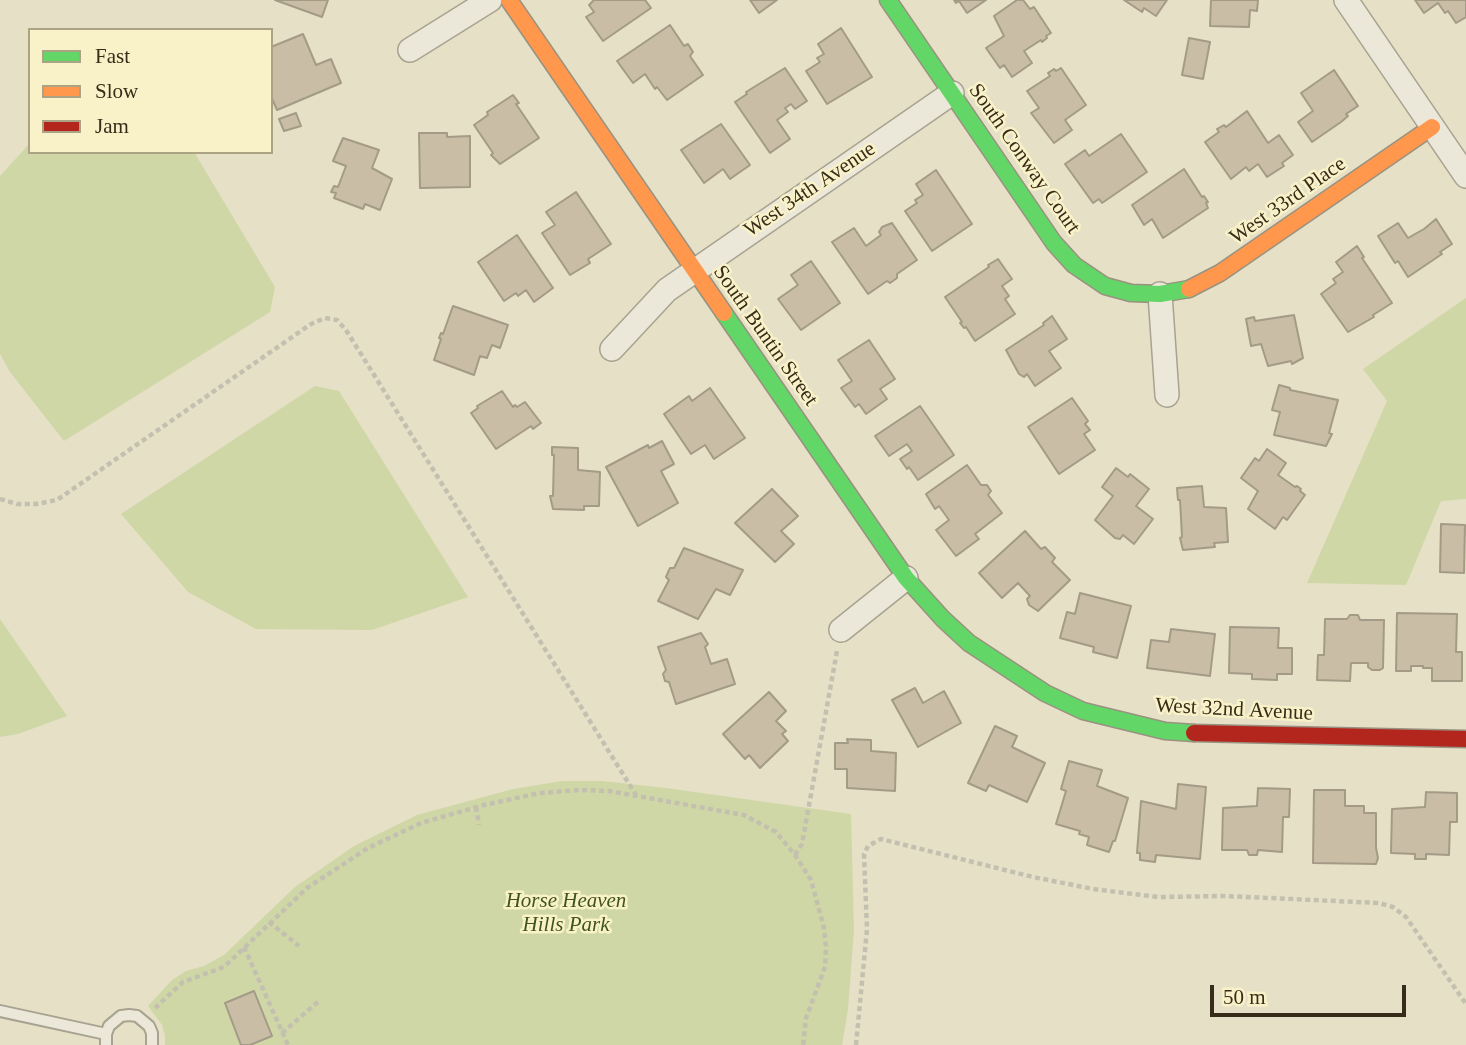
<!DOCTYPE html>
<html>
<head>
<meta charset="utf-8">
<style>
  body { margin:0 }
  #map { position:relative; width:1466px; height:1045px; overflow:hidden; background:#e5e0c6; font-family:"Times New Roman",serif }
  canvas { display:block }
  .legend { position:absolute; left:28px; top:28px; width:245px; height:126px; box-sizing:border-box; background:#f9f2c9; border:2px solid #aba383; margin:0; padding:9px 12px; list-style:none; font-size:21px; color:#372c19 }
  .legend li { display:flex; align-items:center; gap:14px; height:35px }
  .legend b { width:35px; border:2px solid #aba383 }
  .scale { position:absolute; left:1210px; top:985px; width:196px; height:32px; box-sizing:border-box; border:4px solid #372c19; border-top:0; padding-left:9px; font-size:21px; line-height:24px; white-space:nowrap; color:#372c19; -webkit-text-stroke:5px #f9f2c9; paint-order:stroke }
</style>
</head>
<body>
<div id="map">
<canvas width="1466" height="1045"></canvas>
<ul class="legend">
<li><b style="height:9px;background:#63d668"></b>Fast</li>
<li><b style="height:9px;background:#ff974d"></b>Slow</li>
<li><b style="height:9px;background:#b3261e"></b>Jam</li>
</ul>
<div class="scale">50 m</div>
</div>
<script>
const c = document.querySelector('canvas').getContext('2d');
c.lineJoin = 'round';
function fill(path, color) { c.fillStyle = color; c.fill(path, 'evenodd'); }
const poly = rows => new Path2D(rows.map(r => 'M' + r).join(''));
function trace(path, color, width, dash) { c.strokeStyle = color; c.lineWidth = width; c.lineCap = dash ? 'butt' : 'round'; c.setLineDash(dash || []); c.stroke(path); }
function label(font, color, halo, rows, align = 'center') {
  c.font = font + ' "Times New Roman",serif'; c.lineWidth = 5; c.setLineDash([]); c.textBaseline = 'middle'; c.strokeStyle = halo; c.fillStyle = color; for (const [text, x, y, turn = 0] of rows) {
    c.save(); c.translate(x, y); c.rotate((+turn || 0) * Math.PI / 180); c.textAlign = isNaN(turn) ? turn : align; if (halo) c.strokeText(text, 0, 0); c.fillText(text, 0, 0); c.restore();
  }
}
fill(poly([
  [30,143,30,152,194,152,275,287,270,312,64,441,10,372,0,354,0,176],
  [1466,298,1466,499,1441,501,1406,585,1307,583,1387,401,1363,369],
  [315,386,339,391,468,597,372,630,256,629,188,592,121,514],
  [0,619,67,716,18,734,0,737],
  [562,781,602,781,666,788,851,814,854,930,848,1009,842,1045,165,1045,165,1035,162,1025,148,1006,172,980,186,971,204,966,224,955,295,887,354,846,417,815,513,789]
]), '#d0d7a6');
const building = poly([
  [275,0,328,0,322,17,275,0],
  [645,0,651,8,603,41,586,17,594,12,589,5,594,0,645,0],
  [750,0,777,0,759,13,750,0],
  [954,0,986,0,967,13,959,1,956,3,954,0],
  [1017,0,1023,0,1030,9,1034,7,1051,33,1046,36,1047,38,1042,42,1041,40,1024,51,1032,63,1012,77,1004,65,1000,68,986,48,1004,36,994,16,1017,0],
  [1124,0,1167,0,1156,16,1144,8,1142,12,1124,0],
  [1211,0,1258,0,1257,11,1250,10,1249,27,1210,26,1211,0],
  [1415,0,1466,0,1466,17,1456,23,1448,11,1445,13,1438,3,1424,13,1415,0],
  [670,25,684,46,688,44,693,52,690,56,703,75,667,100,657,87,655,89,645,74,633,83,617,61,670,25],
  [841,28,872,77,827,104,806,71,820,62,817,58,824,54,818,44,841,28],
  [303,34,316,65,331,59,341,83,277,110,271,96,271,47,303,34],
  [1189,38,1210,42,1203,79,1182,75,1189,38],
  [785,68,807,101,795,109,791,104,785,108,788,112,777,120,790,139,770,153,735,102,747,94,746,92,785,68],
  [1061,68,1086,105,1065,120,1072,130,1054,143,1031,113,1039,108,1027,91,1050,76,1048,73,1054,69,1056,71,1061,68],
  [1334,70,1358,106,1346,114,1348,116,1341,122,1312,142,1298,122,1313,111,1301,93,1334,70],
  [513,95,519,103,516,104,539,138,500,164,491,155,493,153,474,125,488,115,487,112,513,95],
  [1247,111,1268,143,1279,135,1293,155,1282,163,1284,166,1267,177,1258,164,1249,171,1246,167,1231,179,1205,142,1219,132,1217,129,1224,125,1226,127,1247,111],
  [296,113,301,126,284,131,279,119,296,113],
  [721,124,750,165,730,179,723,169,704,183,681,150,721,124],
  [419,133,447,133,447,137,470,136,470,187,420,188,419,133],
  [1121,134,1147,172,1102,203,1099,199,1093,203,1065,164,1085,150,1089,156,1121,134],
  [343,138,379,150,372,168,392,179,380,210,365,204,363,209,334,198,336,193,331,192,334,186,338,187,346,166,333,161,343,138],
  [1184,169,1202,197,1204,196,1208,202,1206,203,1208,208,1163,238,1152,219,1144,225,1132,205,1184,169],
  [936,170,972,224,932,251,905,211,917,203,915,200,923,195,916,184,936,170],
  [576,192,611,244,588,259,590,263,570,275,542,233,555,225,546,212,576,192],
  [1436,219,1452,244,1440,252,1442,254,1408,277,1398,261,1395,263,1378,236,1398,223,1408,238,1424,229,1436,219],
  [892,223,917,260,897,274,897,278,890,283,887,281,868,294,832,242,854,228,866,246,881,235,879,232,882,227,892,223],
  [517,235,553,288,534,302,526,290,518,296,516,293,504,301,478,262,517,235],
  [1357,246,1364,257,1362,258,1392,303,1373,315,1374,317,1348,332,1321,294,1336,283,1333,279,1343,272,1336,262,1357,246],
  [998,259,1012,279,1002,286,1009,296,1005,299,1015,314,975,341,966,327,964,328,960,323,962,322,945,297,989,267,988,265,998,259],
  [811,261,840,303,801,330,778,299,798,285,791,275,811,261],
  [453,306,508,325,500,348,492,345,487,358,480,356,474,375,434,360,441,339,439,338,441,333,443,334,453,306],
  [1294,315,1303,358,1292,364,1291,361,1268,366,1261,344,1251,346,1246,319,1254,317,1255,321,1294,315],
  [1052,316,1067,339,1049,351,1061,368,1035,386,1027,374,1024,377,1019,374,1006,350,1044,325,1043,323,1052,316],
  [869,340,895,379,880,389,887,399,866,414,859,404,855,407,841,388,852,381,838,360,869,340],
  [1279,385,1290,388,1290,390,1338,400,1329,433,1332,434,1326,446,1274,435,1280,412,1272,410,1279,385],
  [710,388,745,438,714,459,705,445,691,454,664,414,689,396,692,401,710,388],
  [502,391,513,407,515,405,517,407,525,402,541,423,533,429,531,426,496,449,471,413,478,408,477,406,502,391],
  [1072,398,1088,421,1085,424,1090,430,1084,434,1095,450,1059,474,1028,427,1072,398],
  [920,406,954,455,918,480,909,467,907,469,900,459,912,451,907,444,889,456,875,436,920,406],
  [662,441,674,464,661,471,678,503,638,526,606,467,648,445,649,448,662,441],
  [552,447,578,448,578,470,600,472,599,506,584,506,584,510,553,509,550,496,553,496,554,455,552,455,552,447],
  [1267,449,1286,463,1278,475,1295,487,1297,486,1301,489,1300,491,1305,495,1287,520,1283,517,1275,529,1248,509,1258,491,1241,478,1255,458,1259,461,1267,449],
  [967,465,981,485,987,485,991,491,988,495,1002,513,975,534,979,539,956,556,936,530,949,520,939,506,935,509,926,494,967,465],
  [1116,468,1128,477,1130,474,1149,489,1136,506,1153,519,1134,544,1123,535,1120,539,1115,538,1095,520,1113,496,1102,487,1116,468],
  [1202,486,1204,507,1226,508,1228,542,1214,543,1215,547,1183,550,1180,538,1182,537,1180,500,1178,500,1177,488,1202,486],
  [772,489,798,516,781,531,794,544,775,562,735,523,772,489],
  [1441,524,1465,525,1464,573,1440,572,1441,524],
  [1025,531,1041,549,1045,547,1055,558,1052,562,1070,580,1038,611,1029,605,1027,599,1030,596,1018,583,1002,598,979,573,1025,531],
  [684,548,743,570,730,595,716,589,698,619,658,601,669,580,666,577,670,568,674,568,684,548],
  [1080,593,1131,606,1117,658,1093,652,1094,647,1060,638,1067,612,1075,614,1080,593],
  [1397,613,1457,614,1456,652,1462,652,1462,681,1432,681,1432,668,1423,668,1423,666,1411,666,1411,671,1396,671,1397,613],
  [1350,615,1358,615,1360,620,1384,620,1383,668,1380,670,1372,670,1368,667,1368,663,1351,663,1350,681,1317,680,1318,655,1324,655,1325,619,1347,619,1350,615],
  [1230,627,1279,628,1278,648,1292,648,1292,674,1277,674,1277,680,1252,679,1252,674,1229,673,1230,627],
  [1171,629,1215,634,1210,676,1147,668,1151,640,1169,642,1171,629],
  [701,633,708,644,705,647,711,664,727,659,735,684,676,704,669,682,665,681,663,674,666,670,658,647,701,633],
  [915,688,923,703,944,691,961,723,918,747,892,700,915,688],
  [769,692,786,711,776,721,786,731,782,734,788,741,760,768,749,755,745,759,723,734,769,692],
  [995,726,1017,736,1012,747,1045,763,1027,802,989,785,986,791,968,783,995,726],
  [847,739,871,740,871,751,896,753,895,791,847,788,847,769,835,769,835,743,848,743,847,739],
  [1069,761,1102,770,1097,786,1128,798,1115,841,1113,841,1109,852,1087,845,1089,837,1079,834,1080,831,1056,824,1066,791,1061,789,1069,761],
  [1178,784,1206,787,1200,859,1156,855,1155,862,1140,860,1140,853,1137,853,1141,801,1176,809,1178,784],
  [1258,788,1290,789,1289,817,1283,817,1282,852,1258,850,1257,855,1249,855,1247,850,1222,850,1223,808,1257,806,1258,788],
  [1314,790,1345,790,1345,806,1364,806,1364,813,1376,813,1376,848,1378,858,1376,864,1313,863,1314,790],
  [1426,792,1457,793,1457,822,1450,822,1449,855,1426,854,1426,859,1415,859,1415,854,1391,853,1392,809,1425,807,1426,792],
  [254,991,272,1036,250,1045,241,1045,225,1003,254,991]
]);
fill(building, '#c9bda6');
trace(building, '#a49b86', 2);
const lane = poly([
  [0,1011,106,1034],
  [106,1045,106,1034,109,1026,121,1016,129,1015,137,1016,149,1026,152,1033,152,1045]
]);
const street = poly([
  [1346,0,1466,176],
  [410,50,490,0],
  [1160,294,1167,395],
  [612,349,667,290,952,93],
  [841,630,906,578]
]);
const fast = poly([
  [888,0,1054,243,1074,265,1105,286,1131,293,1160,294,1189,289],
  [724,313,906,578,943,619,969,643,1045,693,1083,711,1165,731,1194,733]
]);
const slow = poly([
  [509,0,724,313],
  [1189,289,1220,273,1432,127]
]);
const jam = poly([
  [1194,733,1466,739]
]);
trace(lane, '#a8a390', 14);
trace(street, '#a8a390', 26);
trace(fast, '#999280', 19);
trace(slow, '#999280', 19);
trace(jam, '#999280', 19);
trace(poly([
  [0,499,17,504,36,504,57,500,311,324,325,318,337,320,346,330,636,795],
  [476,807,479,825],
  [795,855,802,844,837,651],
  [269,922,299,946],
  [244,947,288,1045],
  [155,1008,183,982,224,967,307,888,368,848,421,823,484,805,540,793,580,790,609,791,744,815,776,832,795,855,811,880,824,928,826,948,825,967,806,1018,803,1045],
  [282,1033,319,1001],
  [856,1045,867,929,864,854,868,846,881,839,1033,877,1093,889,1158,897,1225,896,1379,903,1393,907,1406,917,1466,1004]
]), '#c3c0b0', 4.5, [5, 3.5]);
trace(lane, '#ebe8d9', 10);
trace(street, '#ebe8d9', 23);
trace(fast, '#63d668', 16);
trace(slow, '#ff974d', 16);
trace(jam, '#b3261e', 16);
label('21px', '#372c19', '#f9f2c9', [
  ["South Conway Court",1024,159,55],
  ["West 34th Avenue",810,190,-34],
  ["West 33rd Place",1288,201,-35],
  ["South Buntin Street",765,336,55],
  ["West 32nd Avenue",1234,710,3]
]);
label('italic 21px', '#3f551d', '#f9f2c9', [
  ["Horse Heaven",566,901],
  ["Hills Park",566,925]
]);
</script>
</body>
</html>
